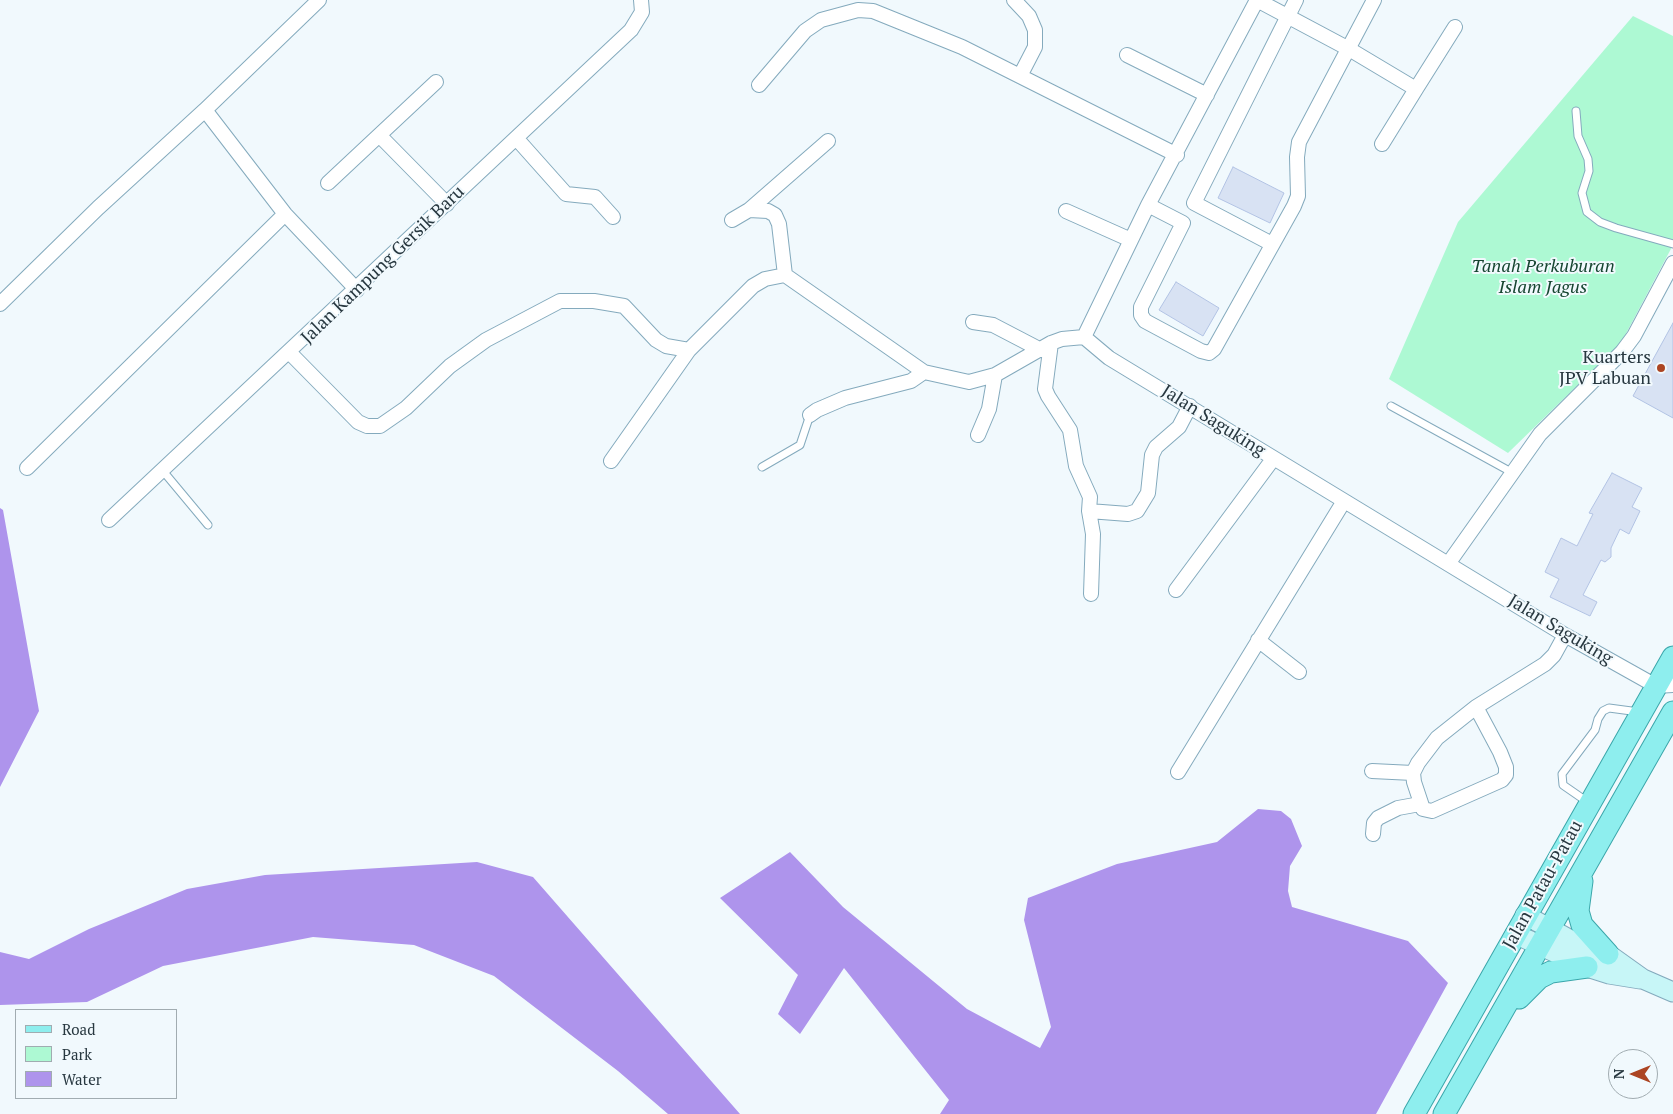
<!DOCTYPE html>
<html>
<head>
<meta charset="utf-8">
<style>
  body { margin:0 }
  #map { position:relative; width:1673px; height:1114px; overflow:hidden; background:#f1f9fd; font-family:"PT Serif",serif }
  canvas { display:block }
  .legend { position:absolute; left:15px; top:1009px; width:162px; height:90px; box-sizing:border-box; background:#f1f9fd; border:1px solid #a1acb1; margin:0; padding:6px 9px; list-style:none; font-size:15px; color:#283840 }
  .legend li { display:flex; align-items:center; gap:10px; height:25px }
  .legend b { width:25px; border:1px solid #a1acb1 }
  .north { position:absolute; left:1608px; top:1049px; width:50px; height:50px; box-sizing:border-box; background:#f1f9fd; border:1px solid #a1acb1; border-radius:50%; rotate:270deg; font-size:14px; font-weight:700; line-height:20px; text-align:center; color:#283840 }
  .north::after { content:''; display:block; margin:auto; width:18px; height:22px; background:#ac4523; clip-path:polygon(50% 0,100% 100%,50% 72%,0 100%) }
</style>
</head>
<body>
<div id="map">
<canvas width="1673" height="1114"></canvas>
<ul class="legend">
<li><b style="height:6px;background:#8eeeee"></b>Road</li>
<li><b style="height:14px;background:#adf9d3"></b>Park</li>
<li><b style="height:14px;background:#ae94ec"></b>Water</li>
</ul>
<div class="north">N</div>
</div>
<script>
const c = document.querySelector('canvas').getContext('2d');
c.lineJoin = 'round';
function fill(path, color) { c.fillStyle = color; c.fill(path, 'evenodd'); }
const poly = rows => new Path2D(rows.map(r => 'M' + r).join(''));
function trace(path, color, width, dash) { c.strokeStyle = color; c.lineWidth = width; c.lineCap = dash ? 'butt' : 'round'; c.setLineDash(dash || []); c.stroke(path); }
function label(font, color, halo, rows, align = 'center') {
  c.font = font + ' "PT Serif",serif'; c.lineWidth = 4; c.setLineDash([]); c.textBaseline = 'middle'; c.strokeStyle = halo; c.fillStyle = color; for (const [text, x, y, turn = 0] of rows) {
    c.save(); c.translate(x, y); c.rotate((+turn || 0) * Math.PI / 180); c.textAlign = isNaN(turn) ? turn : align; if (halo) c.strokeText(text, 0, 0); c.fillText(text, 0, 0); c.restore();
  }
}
fill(poly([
  [1633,16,1673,36,1673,245,1621,343,1508,453,1389,379,1458,222]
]), '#adf9d3');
fill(poly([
  [0,508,3,510,39,711,0,787],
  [1258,809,1281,811,1291,819,1302,846,1290,866,1288,891,1292,907,1408,941,1448,983,1376,1114,940,1114,949,1100,844,968,800,1034,778,1014,798,975,720,898,790,852,843,907,967,1009,1040,1048,1051,1027,1024,920,1028,898,1117,864,1217,842],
  [477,862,533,877,740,1114,668,1114,618,1071,494,976,414,945,313,937,163,966,87,1002,0,1005,0,952,29,959,89,929,187,889,265,875]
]), '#ae94ec');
const building = poly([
  [1233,167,1284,193,1270,223,1218,198,1233,167],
  [1176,282,1219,308,1203,336,1159,310,1176,282],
  [1673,323,1673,418,1633,396,1673,323],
  [1612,473,1642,488,1632,507,1640,511,1629,534,1620,529,1611,548,1611,557,1605,562,1601,560,1583,595,1597,602,1590,616,1550,597,1559,579,1545,572,1561,538,1577,546,1593,514,1589,513,1612,473]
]);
fill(building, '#d8e2f3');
trace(building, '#b2c3e4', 1);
const lane = poly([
  [1576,111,1578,136,1588,159,1589,171,1582,193,1587,212,1600,222,1616,228,1673,244],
  [1391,406,1513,473],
  [762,467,800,445,810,415],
  [163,471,208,525],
  [1589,803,1563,785,1562,774,1595,730,1598,719,1603,711,1609,708,1639,712]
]);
const street = poly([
  [319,0,205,110,285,214,357,290],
  [1014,0,1029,16,1035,30,1035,47,1020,76],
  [1127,55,1207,95],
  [759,85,805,31,821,20,858,10,873,11,962,47,1177,155],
  [1416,89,1455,27],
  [380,136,447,204],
  [517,139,566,194,595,197,613,217],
  [328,183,436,82],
  [1148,205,1183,223,1141,307,1141,315,1145,321,1201,351,1209,353,1214,349,1294,206,1298,196,1297,157,1299,142,1374,0],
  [749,210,828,141],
  [1066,211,1131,240],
  [732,220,749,210,768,211,775,215,779,224,785,275],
  [1272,244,1194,203,1296,0],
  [0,304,98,208,205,110],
  [973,322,993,325,1041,350],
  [1084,337,1109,358,1565,635,1656,686,1673,685],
  [1084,337,1148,205,1257,0,1349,49,1416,89,1382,144],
  [1051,343,1045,389,1048,396,1070,430,1076,466,1090,497,1089,511,1093,534,1091,594],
  [290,353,358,422,367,426,380,426,406,408,450,366,486,340,560,301,594,301,624,306,656,340,666,346,689,350,753,286,765,279,785,275,924,372,969,382,995,375,1051,343,1062,339,1084,337],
  [810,415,817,410,845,398,911,381,924,372],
  [978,435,989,409,995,375],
  [611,461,689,350],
  [27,468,285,214],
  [1089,511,1128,514,1137,511,1148,493,1152,455,1156,447,1179,427,1190,406],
  [109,520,631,30,642,12,641,0],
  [1448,564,1540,434,1622,352,1634,336,1673,263],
  [1176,590,1273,459],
  [1258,640,1299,672],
  [1476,707,1500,752,1506,767,1506,775,1502,780,1432,811,1423,809,1414,782,1413,773,1418,763,1437,738,1476,707,1545,664,1554,655,1565,635],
  [1372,771,1413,773],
  [1178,772,1344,501],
  [1373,834,1374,823,1378,818,1398,808,1420,804]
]);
const secondary = poly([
  [1525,915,1578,944,1608,954,1643,979,1673,992],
  [1515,934,1587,967,1609,974,1640,979]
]);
const primary = poly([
  [1582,881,1578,911,1582,925,1608,954],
  [1519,998,1539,978,1551,972,1587,967],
  [1414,1114,1673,657],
  [1444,1114,1673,712]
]);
trace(lane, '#84aabd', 9);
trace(street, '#84aabd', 16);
trace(secondary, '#84aabd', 21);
trace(primary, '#3aa6aa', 23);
trace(lane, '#fff', 7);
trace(street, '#fff', 14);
trace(secondary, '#c7f6f7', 19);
trace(primary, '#8eeeee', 21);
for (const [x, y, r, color] of [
  [1661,368,5,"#ac4523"]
]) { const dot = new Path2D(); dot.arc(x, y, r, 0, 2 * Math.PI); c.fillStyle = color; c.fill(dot); trace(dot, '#f1f9fd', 2); }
label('18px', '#283840', '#f1f9fd', [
  ["Jalan Kampung Gersik Baru",383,265,-44],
  ["Jalan Saguking",1213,421,32],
  ["Jalan Saguking",1560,630,31],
  ["Jalan Patau-Patau",1543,885,-61]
]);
label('italic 18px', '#154530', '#f1f9fd', [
  ["Tanah Perkuburan",1543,267],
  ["Islam Jagus",1543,288]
]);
label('18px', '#283840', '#f1f9fd', [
  ["Kuarters",1651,358],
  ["JPV Labuan",1651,379]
], 'right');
</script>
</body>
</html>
